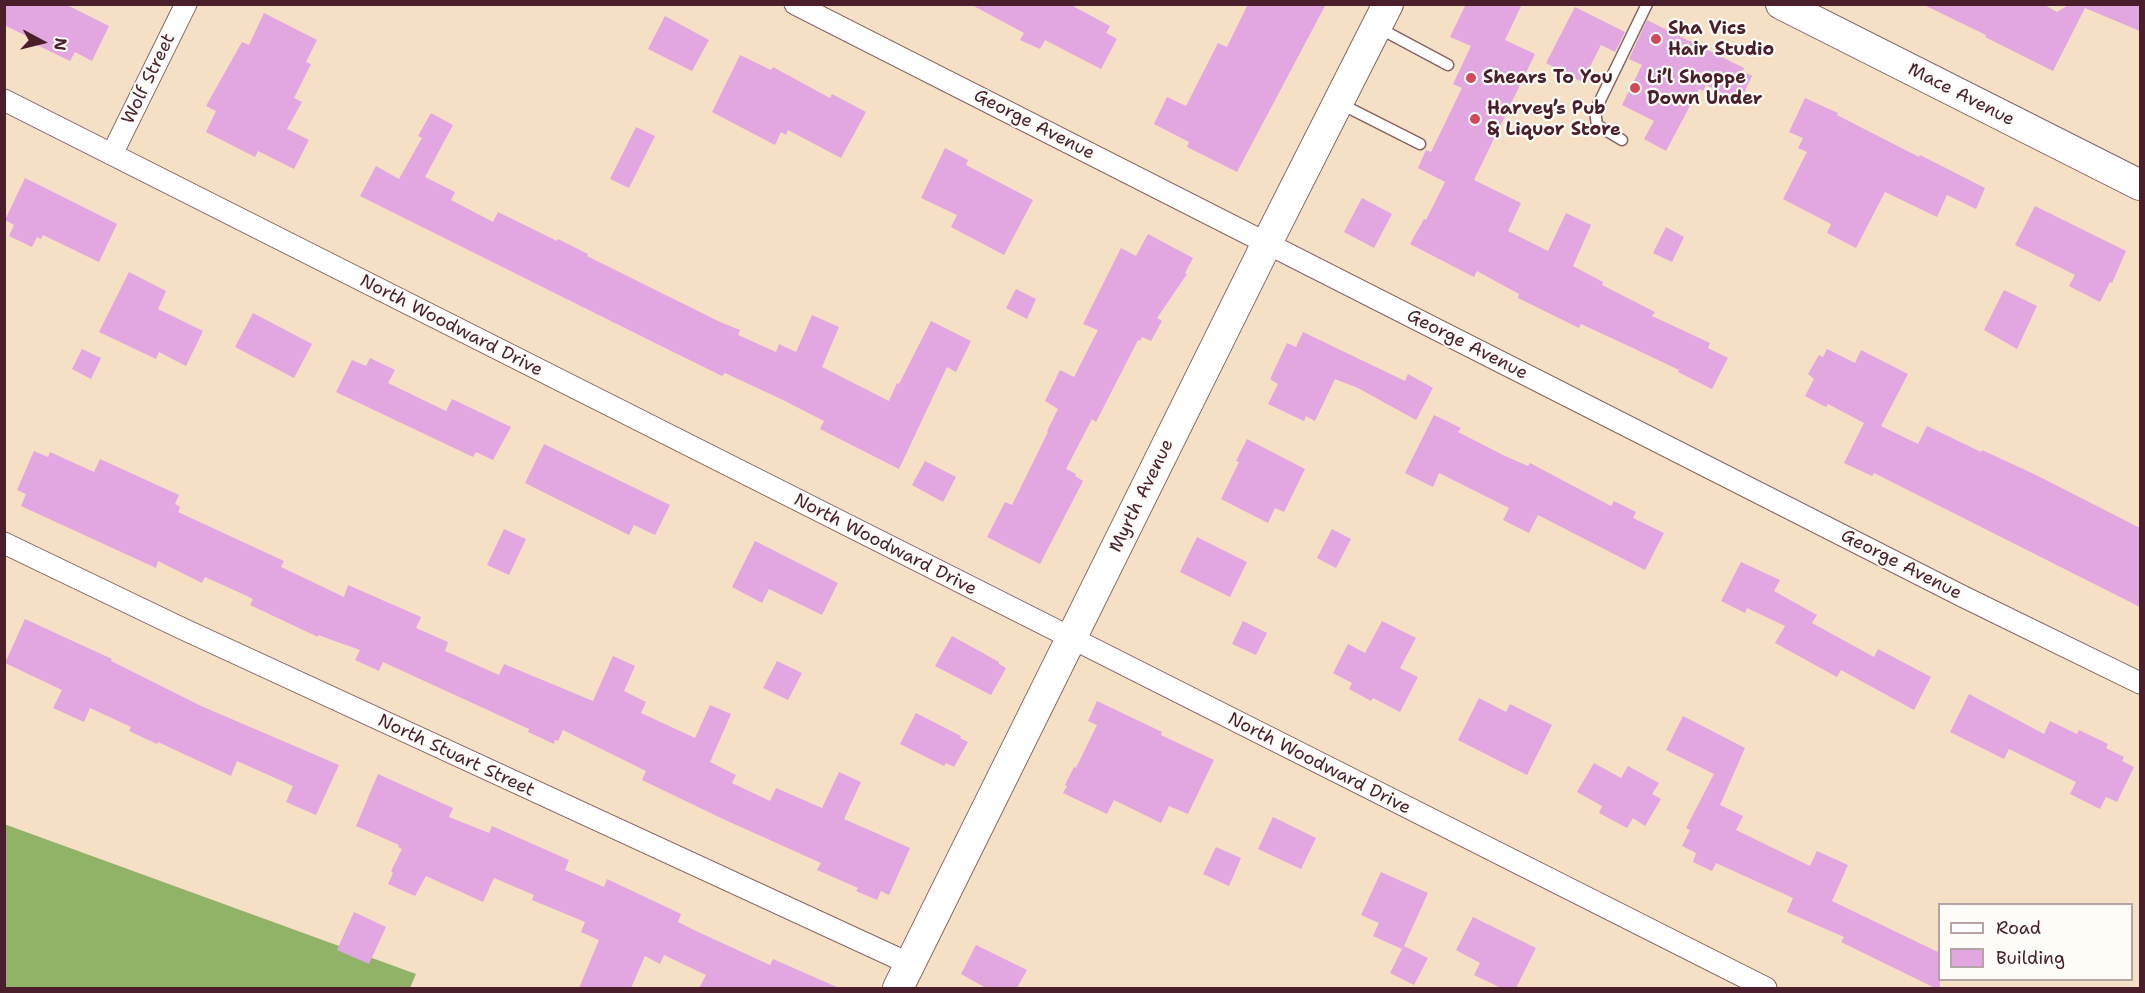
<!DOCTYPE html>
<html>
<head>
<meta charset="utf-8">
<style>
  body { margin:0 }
  #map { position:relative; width:2145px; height:993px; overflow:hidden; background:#f5e0c5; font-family:"Shantell Sans",sans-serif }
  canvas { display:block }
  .frame { position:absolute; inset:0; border:6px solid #4a1f2b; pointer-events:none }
  .legend { position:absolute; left:1938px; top:903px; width:195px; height:78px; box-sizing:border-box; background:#fdfcf7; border:2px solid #b5a4a5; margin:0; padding:8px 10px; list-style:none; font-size:18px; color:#4a1f2b }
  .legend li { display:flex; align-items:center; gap:12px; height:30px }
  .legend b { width:30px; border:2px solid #b5a4a5 }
  .north { position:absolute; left:12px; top:12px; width:60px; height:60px; -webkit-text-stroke:4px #fdfcf7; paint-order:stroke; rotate:97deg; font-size:16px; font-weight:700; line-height:24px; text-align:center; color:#4a1f2b }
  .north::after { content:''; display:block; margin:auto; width:21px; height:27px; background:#4a1f2b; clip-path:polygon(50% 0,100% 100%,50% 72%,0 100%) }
</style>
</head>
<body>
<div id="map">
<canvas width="2145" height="993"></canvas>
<div class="frame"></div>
<ul class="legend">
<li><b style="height:8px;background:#fff"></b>Road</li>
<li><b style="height:16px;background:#e2a6e1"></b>Building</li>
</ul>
<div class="north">N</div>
</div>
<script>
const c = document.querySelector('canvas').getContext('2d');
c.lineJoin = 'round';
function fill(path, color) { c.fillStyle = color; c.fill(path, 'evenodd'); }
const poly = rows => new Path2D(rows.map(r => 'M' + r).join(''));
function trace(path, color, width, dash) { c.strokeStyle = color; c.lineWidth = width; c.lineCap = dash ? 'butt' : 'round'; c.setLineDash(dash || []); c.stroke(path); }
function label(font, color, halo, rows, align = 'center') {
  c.font = font + ' "Shantell Sans",sans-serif'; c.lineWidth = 4.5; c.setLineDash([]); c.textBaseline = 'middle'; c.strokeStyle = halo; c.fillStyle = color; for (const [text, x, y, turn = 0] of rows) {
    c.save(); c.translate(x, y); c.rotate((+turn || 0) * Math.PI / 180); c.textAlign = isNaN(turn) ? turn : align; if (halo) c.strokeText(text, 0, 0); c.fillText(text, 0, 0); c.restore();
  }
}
fill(poly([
  [4,824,416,974,410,988,5,988]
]), '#90b368');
fill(poly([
  [4,4,65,4,109,26,92,61,75,52,70,61,37,45,39,42,4,25],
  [970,4,1069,4,1110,26,1106,33,1117,39,1101,69,1045,40,1040,49,1020,40,1024,33],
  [1248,4,1326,4,1237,172,1187,147,1189,142,1154,124,1167,97,1186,106,1218,43,1227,47],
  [1466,4,1522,4,1505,40,1535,54,1474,180,1521,203,1508,231,1548,251,1566,213,1591,225,1573,266,1603,282,1602,285,1655,312,1652,316,1710,343,1708,348,1728,358,1712,389,1678,372,1679,370,1635,349,1581,324,1579,328,1518,298,1519,294,1477,271,1474,277,1410,244,1424,219,1426,220,1445,182,1418,168,1426,150,1431,152,1462,88,1453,84,1471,46,1450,37],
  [1922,4,2043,4,2057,12,2070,4,2140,4,2140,31,2085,8,2053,71,1985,37,1986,35],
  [1575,7,1625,32,1615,52,1601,45,1582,82,1546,63],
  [264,13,317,40,306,62,311,64,294,98,302,102,287,129,309,140,294,169,258,151,255,157,206,132,216,111,206,106,242,42,249,45],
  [665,16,709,40,692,71,648,49],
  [1647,20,1744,68,1743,71,1752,76,1742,97,1732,93,1730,97,1706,85,1703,91,1699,89,1666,151,1644,139,1654,121,1622,105,1642,65,1629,59],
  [740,55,771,70,773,67,830,98,832,94,866,112,841,158,788,130,786,135,781,132,775,145,712,112],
  [1805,98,1838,113,1837,115,1919,157,1920,155,1985,188,1976,209,1947,195,1937,217,1885,192,1856,248,1827,233,1831,224,1783,199,1807,152,1798,148,1803,138,1789,132],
  [431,113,453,125,425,177,455,192,451,200,493,222,498,212,557,241,558,239,588,254,587,256,720,322,740,330,738,335,776,352,779,344,796,352,812,315,839,327,822,367,889,401,897,383,899,384,931,321,971,341,956,372,947,367,899,469,820,429,824,421,783,400,725,373,722,376,657,344,360,196,376,166,399,179,422,138,418,136],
  [636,127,655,136,629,188,610,179],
  [945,148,968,160,966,165,1033,200,1004,255,951,227,957,215,921,198],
  [25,178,117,224,99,262,43,235,41,239,37,237,32,247,9,236,14,225,5,220],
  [1362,198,1392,214,1374,248,1344,232],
  [2035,206,2126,251,2112,283,2110,282,2100,302,2069,286,2075,275,2015,245],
  [1666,227,1684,237,1672,262,1653,253],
  [1148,234,1193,258,1185,273,1187,274,1157,318,1162,321,1151,341,1142,337,1140,341,1138,340,1096,422,1092,419,1066,469,1076,474,1075,476,1083,481,1040,564,987,537,1005,502,1012,505,1048,432,1047,431,1058,409,1045,401,1060,370,1074,377,1098,330,1083,324,1121,248,1136,256],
  [129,272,166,291,158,309,203,331,186,366,159,352,156,359,99,332],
  [1016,289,1036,299,1027,319,1006,308],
  [2004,290,2037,306,2017,349,1984,330],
  [253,313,312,344,294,378,235,347],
  [1303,332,1405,381,1408,374,1433,388,1416,420,1358,388,1335,379,1315,421,1306,416,1304,421,1268,404,1278,384,1270,379,1287,343,1296,347],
  [82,349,101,358,91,379,72,369],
  [1827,349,1855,363,1861,350,1908,374,1881,426,1918,444,1927,426,1981,452,1982,450,2036,475,2140,528,2140,607,1874,473,1872,476,1844,463,1864,423,1828,404,1826,407,1805,396,1814,379,1808,374,1819,355,1823,357],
  [370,358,395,370,388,383,446,411,452,399,511,427,493,460,476,452,473,457,336,392,352,360,366,366],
  [1434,415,1461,428,1458,432,1505,456,1528,466,1530,463,1611,506,1614,501,1636,512,1633,518,1664,533,1645,570,1538,515,1529,533,1503,520,1509,508,1439,473,1433,487,1405,473],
  [1247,439,1305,469,1284,512,1275,508,1268,523,1221,499,1239,462,1236,461],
  [544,444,670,505,655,535,634,525,629,535,525,483],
  [34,451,48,457,50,452,94,472,100,459,179,495,175,504,180,507,178,512,284,561,281,567,344,597,348,585,421,617,416,628,448,642,445,651,499,675,504,664,593,701,613,656,635,666,624,691,646,702,641,713,695,738,710,705,731,714,710,762,736,775,732,783,770,801,776,788,822,808,839,772,861,782,844,819,910,848,889,895,881,891,877,900,856,891,858,888,817,870,821,863,723,819,642,780,646,771,563,730,558,741,555,740,554,744,528,732,529,729,383,662,379,671,355,660,360,650,318,635,318,637,250,605,253,599,245,595,205,577,202,583,158,561,156,568,21,506,26,494,17,490],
  [925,461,956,477,943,502,912,485],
  [504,529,526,539,509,575,487,565],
  [1332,529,1351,539,1336,568,1317,558],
  [1197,537,1247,562,1230,597,1180,572],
  [755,541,838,583,822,615,769,589,762,603,732,587],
  [1741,562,1780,580,1774,591,1817,615,1812,623,1874,657,1878,649,1931,677,1914,710,1841,670,1837,677,1775,643,1785,626,1747,608,1745,613,1721,601],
  [25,619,112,659,111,661,201,706,339,765,316,815,286,802,293,786,237,761,231,776,158,742,157,744,129,731,131,727,90,708,84,722,53,708,62,690,5,663],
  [1243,621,1267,633,1256,655,1232,644],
  [1382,621,1416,638,1400,668,1418,677,1400,712,1373,698,1371,701,1349,689,1352,683,1333,673,1348,644,1365,653],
  [952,636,999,662,999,664,1006,668,991,695,935,666],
  [777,661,802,673,788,700,763,688],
  [1969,694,2044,734,2050,721,2077,734,2079,730,2108,744,2106,748,2124,757,2122,761,2134,767,2117,802,2106,797,2100,809,2070,794,2076,782,2009,749,2004,759,1950,732],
  [1479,698,1506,712,1510,704,1552,725,1527,775,1458,740],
  [1097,701,1162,732,1161,735,1214,760,1188,814,1169,806,1161,823,1114,800,1107,814,1063,793,1067,786,1065,785,1074,767,1076,768,1097,725,1088,721],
  [916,713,961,736,960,738,968,742,954,767,946,763,944,766,900,744],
  [1683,716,1745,748,1720,805,1743,816,1736,830,1810,866,1817,851,1848,865,1832,901,1940,953,1940,988,1935,988,1841,942,1844,937,1787,912,1793,898,1716,863,1712,871,1693,862,1696,853,1682,846,1690,830,1686,828,1714,774,1666,750],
  [1594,763,1621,778,1628,766,1659,783,1652,794,1661,799,1645,826,1633,818,1627,828,1599,813,1602,806,1577,792],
  [378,774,453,808,449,817,489,833,492,826,569,860,565,870,604,887,607,879,681,914,678,922,696,931,770,965,773,959,839,988,699,988,706,975,664,955,660,964,645,956,631,988,579,988,599,940,581,932,585,922,532,900,534,895,494,878,483,902,426,876,415,896,388,884,393,873,391,871,402,849,398,847,399,845,356,826],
  [1273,817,1316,838,1301,869,1258,849],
  [1216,847,1241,858,1229,886,1203,874],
  [1381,872,1428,893,1404,946,1428,958,1414,985,1390,973,1402,949,1373,936,1379,923,1361,915],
  [354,912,386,927,369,964,337,950],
  [1473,917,1536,948,1516,988,1501,988,1474,975,1480,963,1456,950],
  [976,945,1027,970,1017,988,986,988,961,974]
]), '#e2a6e1');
const lane = poly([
  [1377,27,1448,65],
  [1339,103,1420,144],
  [1622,140,1597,125,1595,111,1647,4]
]);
const street = poly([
  [795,4,1964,597,2140,683],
  [4,100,1766,988],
  [112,154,186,4],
  [4,543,181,628,910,964]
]);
const secondary = poly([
  [1781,4,2140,185],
  [898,988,1267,243,1388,4]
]);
trace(lane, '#866361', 13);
trace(street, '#866361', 23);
trace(secondary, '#866361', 32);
trace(lane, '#fff', 10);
trace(street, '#fff', 21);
trace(secondary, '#fff', 30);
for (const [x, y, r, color] of [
  [1656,39,6,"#d1495b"],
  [1471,78,6,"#d1495b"],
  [1635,88,6,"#d1495b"],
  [1475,119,6,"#d1495b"]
]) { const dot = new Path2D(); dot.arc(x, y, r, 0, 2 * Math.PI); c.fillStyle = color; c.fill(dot); trace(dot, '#fdfcf7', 2); }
label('bold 18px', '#4a1f2b', '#fdfcf7', [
  ["Sha Vics",1668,29],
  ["Hair Studio",1668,50],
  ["Shears To You",1483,78],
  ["Li’l Shoppe",1647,78],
  ["Down Under",1647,99],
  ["Harvey’s Pub",1487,109],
  ["& Liquor Store",1487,130]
], 'left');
label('18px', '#4a1f2b', '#fdfcf7', [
  ["Wolf Street",149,79,-64],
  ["Mace Avenue",1961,95,27],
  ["George Avenue",1034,125,27],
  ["North Woodward Drive",451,326,27],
  ["George Avenue",1467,345,27],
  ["Myrth Avenue",1142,496,-64],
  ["North Woodward Drive",885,545,27],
  ["George Avenue",1901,565,27],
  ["North Stuart Street",456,756,25],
  ["North Woodward Drive",1319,764,27]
]);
</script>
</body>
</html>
